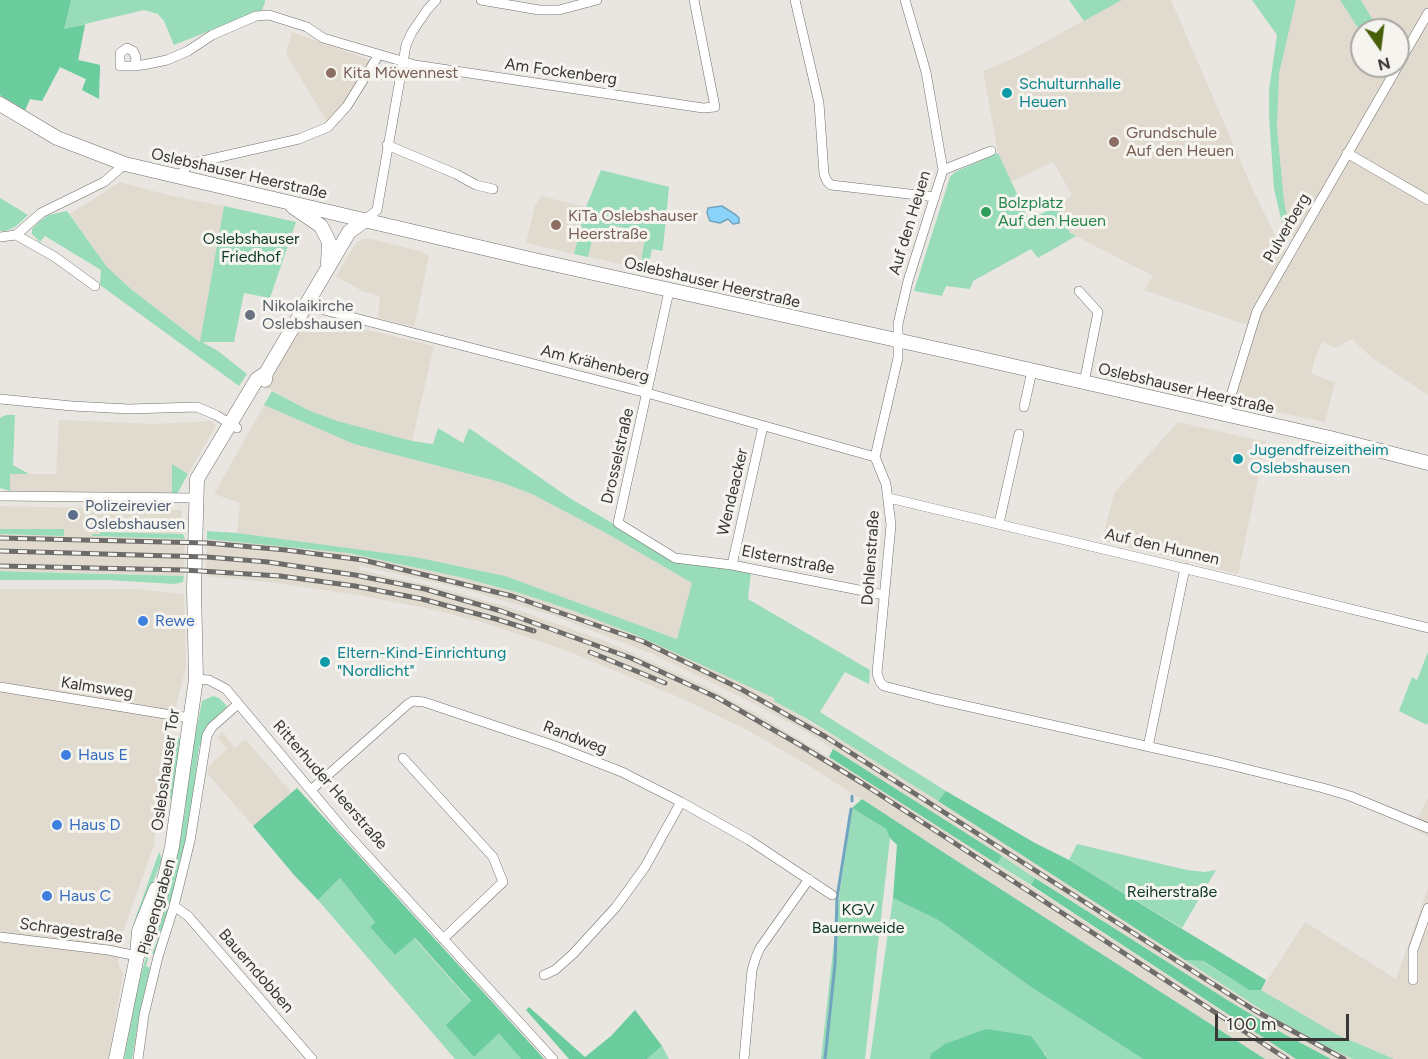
<!DOCTYPE html>
<html>
<head>
<meta charset="utf-8">
<style>
  body { margin:0 }
  #map { position:relative; width:1428px; height:1059px; overflow:hidden; background:#e9e6e2; font-family:Figtree,sans-serif }
  canvas { display:block }
  .north { position:absolute; left:1350px; top:18px; width:60px; height:60px; box-sizing:border-box; background:#f6f4ef; border:2px solid #aaa8a5; border-radius:50%; rotate:166deg; font-size:16px; font-weight:700; line-height:24px; text-align:center; color:#383735 }
  .north::after { content:''; display:block; margin:auto; width:21px; height:27px; background:#485f0a; clip-path:polygon(50% 0,100% 100%,50% 72%,0 100%) }
  .scale { position:absolute; left:1215px; top:1014px; width:134px; height:27px; box-sizing:border-box; border:3px solid #383735; border-top:0; padding-left:8px; font-size:18px; line-height:21px; white-space:nowrap; color:#383735; -webkit-text-stroke:4px #f6f4ef; paint-order:stroke }
</style>
</head>
<body>
<div id="map">
<canvas width="1428" height="1059"></canvas>
<div class="north">N</div>
<div class="scale">100 m</div>
</div>
<script>
const c = document.querySelector('canvas').getContext('2d');
c.lineJoin = 'round';
function fill(path, color) { c.fillStyle = color; c.fill(path, 'evenodd'); }
const poly = rows => new Path2D(rows.map(r => 'M' + r).join(''));
function trace(path, color, width, dash) { c.strokeStyle = color; c.lineWidth = width; c.lineCap = dash ? 'butt' : 'round'; c.setLineDash(dash || []); c.stroke(path); }
function label(font, color, halo, rows, align = 'center') {
  c.font = font + ' Figtree,sans-serif'; c.lineWidth = 6; c.setLineDash([]); c.textBaseline = 'middle'; c.strokeStyle = halo; c.fillStyle = color; for (const [text, x, y, turn = 0] of rows) {
    c.save(); c.translate(x, y); c.rotate((+turn || 0) * Math.PI / 180); c.textAlign = isNaN(turn) ? turn : align; if (halo) c.strokeText(text, 0, 0); c.fillText(text, 0, 0); c.restore();
  }
}
fill(poly([
  [1122,0,1171,0,1254,192,1280,245,1293,259,1299,250,1289,229,1284,200,1277,128,1279,74,1296,0,1340,0,1362,34,1362,66,1398,66,1399,40,1398,30,1383,30,1371,17,1361,0,1428,0,1428,395,1371,357,1352,339,1336,348,1322,342,1316,356,1311,374,1335,382,1325,422,1227,402,1250,326,1144,290,1153,276,1070,233,1057,206,1072,195,1053,162,1011,182,998,153,983,71,1019,56],
  [292,32,373,61,346,102,328,123,286,54],
  [120,182,168,195,224,206,201,342,132,290,107,267,70,214],
  [541,196,586,207,574,254,526,243,535,205],
  [610,225,647,232,640,268,588,257,594,232],
  [364,239,371,239,423,252,429,256,414,327,378,318,380,296,362,291,336,276,356,243],
  [305,312,314,317,434,346,412,441,337,422,308,410,261,384],
  [264,405,354,444,500,482,532,494,606,533,692,583,677,639,505,576,415,557,237,533,240,503,214,494],
  [59,420,155,424,211,421,216,426,188,474,172,464,172,493,10,491,10,474,56,474],
  [1178,422,1266,442,1238,574,1102,541,1114,493],
  [0,506,182,510,181,534,101,532,100,534,92,534,92,536,185,539,184,576,0,571,0,534,64,536,63,529,0,529],
  [207,539,348,553,464,578,523,594,574,611,636,635,704,664,774,698,775,701,866,755,1122,918,1270,1016,1353,1059,1331,1059,1284,1034,1229,1001,808,733,749,701,655,655,555,616,461,588,360,566,360,570,436,587,515,609,605,641,705,686,754,712,897,799,1296,1059,1265,1059,811,767,749,731,683,699,570,652,485,623,426,608,357,595,276,583,206,576],
  [0,589,136,589,184,594,186,667,172,721,154,845,120,940,118,963,123,974,109,1056,107,1059,0,1059],
  [223,732,235,748,245,739,292,793,253,826,207,773,209,766,227,749,217,737],
  [1428,798,1428,836,1412,829],
  [1428,888,1428,1059,1394,1059,1338,1035,1261,990,1305,922,1396,979]
]), '#e1dacf');
fill(poly([
  [0,0,265,0,265,2,262,10,174,45,164,21,158,14,144,10,85,24,78,60,100,65,100,77,86,79,60,67,42,101,30,99,25,110,0,95],
  [1069,0,1122,0,1084,21],
  [1252,0,1296,0,1279,74,1277,128,1284,200,1289,229,1285,235,1274,189,1269,115,1269,90,1277,35],
  [1340,0,1361,0,1371,17,1383,30,1362,30,1362,34],
  [998,153,1029,220,1057,206,1070,233,1076,236,1038,258,1031,249,973,281,970,289,946,286,942,296,914,291,950,177,955,172],
  [601,170,669,187,663,248,662,251,652,249,648,269,640,268,646,232,610,225,608,235,594,232,588,257,574,254,586,207],
  [0,198,28,215,15,227,6,231,0,231],
  [224,206,296,222,270,298,244,293,234,342,202,342,218,351,247,374,239,386,100,285,101,270,45,236,40,242,32,234,32,229,40,221,49,215,67,211,107,267,132,290,200,342],
  [272,391,308,410,337,421,412,441,433,444,438,428,463,443,469,428,568,497,671,558,751,572,748,599,870,670,869,684,845,672,820,712,946,791,938,801,811,721,774,701,774,698,636,635,574,611,523,594,464,578,348,553,207,539,207,531,237,533,415,557,505,576,677,639,692,583,606,533,532,494,500,482,354,444,264,405],
  [6,415,15,415,13,465,29,474,10,474,10,491,0,488,0,418],
  [172,464,188,474,177,494,172,493],
  [0,529,64,529,64,536,0,534],
  [100,532,181,534,183,534,185,539,92,536,92,534,100,534],
  [0,571,26,572,184,576,183,582,175,584,108,580,0,580],
  [1428,652,1428,723,1427,725,1399,711,1412,677,1417,680],
  [213,696,219,698,227,706,203,737,199,748,188,834,179,875,155,954,152,954,158,938,154,932,185,812,188,773,202,701],
  [177,738,182,738,174,796,169,800],
  [852,808,886,829,890,838,865,1059,821,1059,838,905],
  [1077,844,1187,870,1204,872,1216,870,1182,928,1069,860],
  [159,852,162,859,136,927,133,925],
  [1002,856,1035,878,1031,885,997,864],
  [340,878,375,922,370,927,395,955,414,938,471,1002,474,1057,499,1032,521,1059,455,1059,318,900],
  [893,898,938,920,1031,987,1143,1059,1048,1059,1045,1053,931,1054,930,1059,870,1059],
  [151,940,153,940,146,966,150,968,140,1011,132,1059,124,1059,139,981],
  [1185,960,1202,961,1249,990,1261,990,1338,1035,1394,1059,1353,1059,1327,1047,1271,1016],
  [662,1046,669,1059,647,1059]
]), '#98dcb9');
fill(poly([
  [0,0,71,0,64,29,85,25,78,60,100,65,99,99,82,90,86,79,60,67,42,101,30,99,25,110,0,95],
  [833,749,1002,856,997,864,829,757],
  [297,788,537,1051,544,1059,521,1059,499,1033,474,1057,446,1025,471,1001,415,938,395,955,370,927,375,922,340,878,318,900,294,875,253,826],
  [946,791,1035,843,1069,860,1266,980,1261,990,1249,990,1203,961,1185,960,938,801],
  [862,799,943,852,1265,1059,1143,1059,1031,987,938,920,893,898,897,845,890,838,886,829,852,808],
  [1035,878,1229,1001,1284,1034,1331,1059,1296,1059,1031,885],
  [529,1007,585,1057,611,1036,635,1010,662,1046,647,1059,569,1059,526,1010],
  [986,1029,1031,1036,1048,1059,930,1059,931,1054,945,1044]
]), '#6bcc9e');
const water = poly([
  [722,206,736,215,739,218,739,223,733,224,728,219,720,223,710,221,707,213,708,208,722,206]
]);
fill(water, '#8ad3fa');
trace(water, '#71a4bf', 1.5);
trace(poly([
  [852,801,852,796],
  [825,1059,835,964,837,898,851,809]
]), '#71a4bf', 3);
const street = poly([
  [481,0,539,10,559,10,597,0],
  [795,0,819,103,824,174,827,181,831,185,840,186,935,197],
  [905,0,926,72,943,170,908,281,898,324,898,358,875,457,886,484,891,525,877,673,880,682,884,686,935,699,1222,763,1323,788,1350,796,1428,828],
  [1398,65,1428,13],
  [135,66,136,57,133,51,127,48,120,53,120,66,135,66,148,64,167,60,188,51,212,35,256,16,269,15,307,27,323,38,415,65,703,108,715,107,694,0],
  [387,145,456,174,476,185,493,189],
  [1347,153,1428,200],
  [943,170,991,151],
  [179,177,189,164,299,139,328,127,347,106,378,56],
  [364,221,377,210,406,45,412,32,427,10,436,0],
  [16,235,55,257,95,286],
  [0,237,16,235,41,213,104,182,125,164],
  [669,291,618,523,675,558,732,565,884,595],
  [1079,291,1098,312,1084,383],
  [312,296,317,306,324,310,647,393,875,457],
  [0,399,72,406,129,409,197,407,216,415,237,428],
  [1024,407,1032,371],
  [1225,415,1257,311,1398,66],
  [0,496,197,498],
  [889,498,1237,581,1428,628],
  [999,523,1019,434],
  [732,565,763,426],
  [196,679,209,680,226,689,344,830,553,1059],
  [0,687,190,718],
  [1148,747,1185,568],
  [403,758,493,857,503,882,443,939],
  [311,790,408,704,413,701,424,702,555,746,622,772,681,802,749,840,832,895],
  [174,906,188,916,312,1059],
  [0,937,108,950,137,956],
  [544,975,555,970,573,954,616,907,645,867,681,802],
  [1413,980,1413,950,1428,908],
  [138,1059,144,1015,158,957,174,906,190,841,207,735,212,727,238,704],
  [744,1059,752,970,756,957,760,948,809,879]
]);
const secondary = poly([
  [0,104,57,138,125,164,530,259,969,356,1330,438,1428,463],
  [293,207,321,226,329,242,328,264],
  [265,380,266,373,349,232,364,221],
  [137,956,149,934,157,910,172,847,196,679,194,589,197,479,257,379,266,373],
  [116,1059,137,956,139,931,156,889]
]);
trace(street, '#716f6b', 10);
trace(secondary, '#716f6b', 15);
trace(street, '#fff', 9);
trace(secondary, '#fff', 14);
const rail = poly([
  [0,538,207,543,286,550,363,560,512,596,642,641,741,689,826,737,1254,1010,1344,1059],
  [0,551,207,557,268,562,355,575,425,589,501,611,631,658,718,698,800,745,862,783,1287,1059],
  [0,566,184,570,280,576,355,586,422,599,496,619,534,631],
  [590,652,665,683]
]);
trace(rail, '#6e6c6a', 5);
trace(rail, '#f6f4ef', 3, [9]);
for (const [x, y, r, color] of [
  [331,73,6,"#8d6e63"],
  [1007,93,6,"#0f9aa8"],
  [1114,142,6,"#8d6e63"],
  [986,212,6,"#2e9e5b"],
  [556,225,6,"#8d6e63"],
  [250,315,6,"#6b7280"],
  [1238,459,6,"#0f9aa8"],
  [73,515,6,"#5c6f8a"],
  [143,621,6,"#3f7fe0"],
  [325,662,6,"#0f9aa8"],
  [66,755,6,"#3f7fe0"],
  [57,825,6,"#3f7fe0"],
  [47,896,6,"#3f7fe0"]
]) { const dot = new Path2D(); dot.arc(x, y, r, 0, 2 * Math.PI); c.fillStyle = color; c.fill(dot); trace(dot, '#f6f4ef', 2); }
label('16px', '#383735', '#f6f4ef', [
  ["Am Fockenberg",561,72,8],
  ["Oslebshauser Heerstraße",239,174,13],
  ["Auf den Heuen",910,223,-73],
  ["Pulverberg",1287,228,-60],
  ["Oslebshauser Heerstraße",712,283,13],
  ["Am Krähenberg",595,364,14],
  ["Oslebshauser Heerstraße",1186,389,13],
  ["Drosselstraße",618,456,-77],
  ["Wendeacker",733,492,-77],
  ["Auf den Hunnen",1162,547,13],
  ["Dohlenstraße",871,558,-86],
  ["Elsternstraße",788,560,11],
  ["Kalmsweg",97,688,9],
  ["Randweg",575,738,21],
  ["Oslebshauser Tor",166,770,-82],
  ["Ritterhuder Heerstraße",330,785,49],
  ["Piepengraben",157,907,-74],
  ["Schragestraße",71,931,8],
  ["Bauerndobben",256,971,49]
]);
label('16px', '#785e54', '#f6f4ef', [
  ["Kita Möwennest",343,73],
  ["Grundschule",1126,133],
  ["Auf den Heuen",1126,151],
  ["KiTa Oslebshauser",568,216],
  ["Heerstraße",568,234]
], 'left');
label('16px', '#0d838f', '#f6f4ef', [
  ["Schulturnhalle",1019,84],
  ["Heuen",1019,102],
  ["Jugendfreizeitheim",1250,450],
  ["Oslebshausen",1250,468],
  ["Eltern-Kind-Einrichtung",337,653],
  ["\"Nordlicht\"",337,671]
], 'left');
label('16px', '#27864d', '#f6f4ef', [
  ["Bolzplatz",998,203],
  ["Auf den Heuen",998,221]
], 'left');
label('16px', '#0c3725', '#f6f4ef', [
  ["Oslebshauser",251,239],
  ["Friedhof",251,257],
  ["Reiherstraße",1172,892],
  ["KGV",858,910],
  ["Bauernweide",858,928]
]);
label('16px', '#5b616d', '#f6f4ef', [
  ["Nikolaikirche",262,306],
  ["Oslebshausen",262,324]
], 'left');
label('16px', '#4e5e75', '#f6f4ef', [
  ["Polizeirevier",85,506],
  ["Oslebshausen",85,524]
], 'left');
label('16px', '#366cbe', '#f6f4ef', [
  ["Rewe",155,621],
  ["Haus E",78,755],
  ["Haus D",69,825],
  ["Haus C",59,896]
], 'left');
</script>
</body>
</html>
